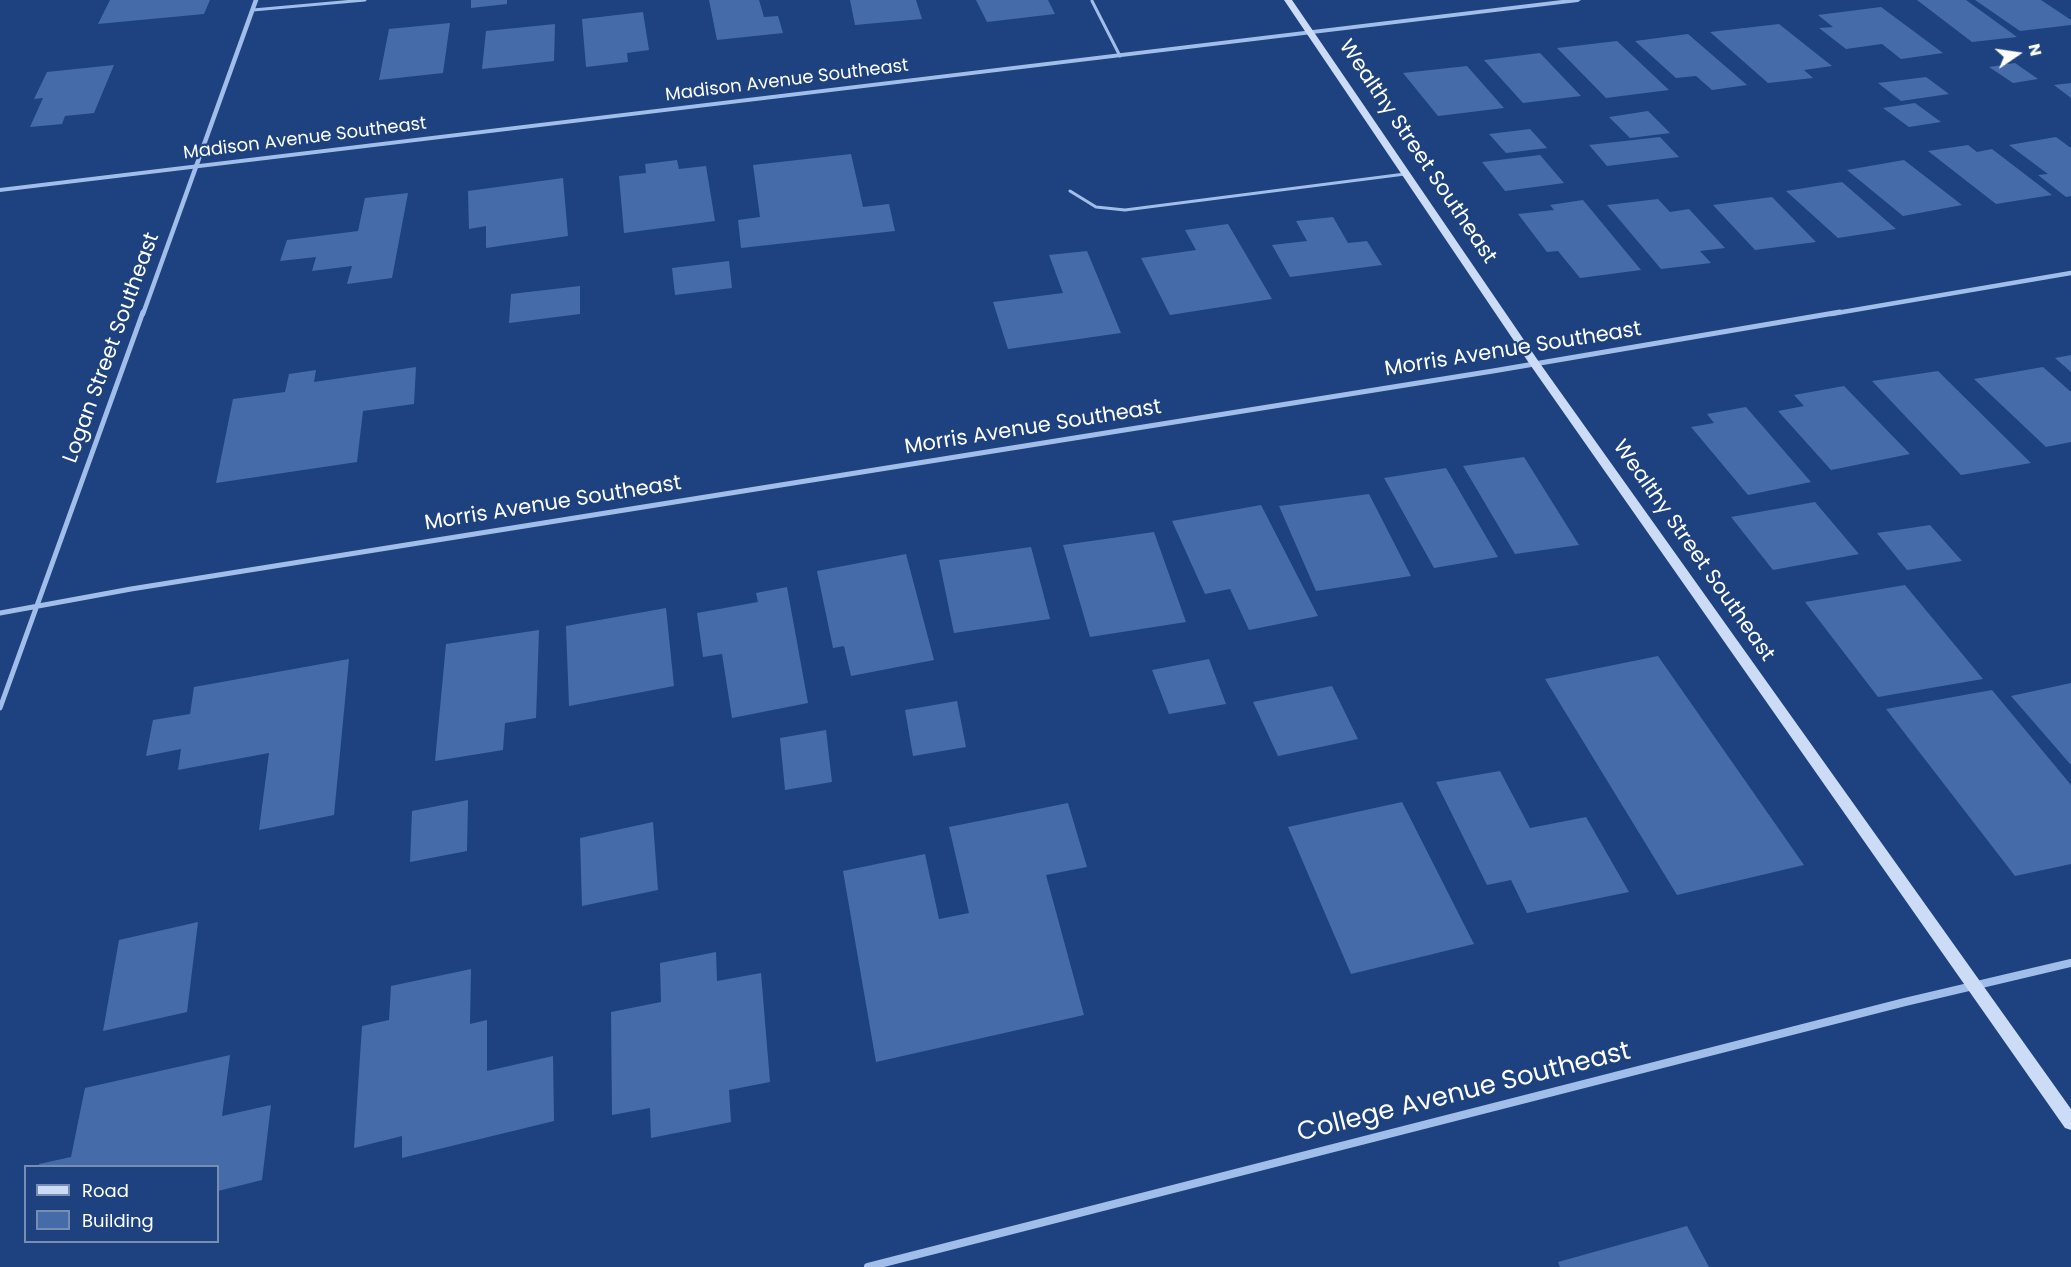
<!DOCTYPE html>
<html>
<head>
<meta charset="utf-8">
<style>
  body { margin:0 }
  #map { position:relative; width:2071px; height:1267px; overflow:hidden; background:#1d427f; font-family:Poppins,sans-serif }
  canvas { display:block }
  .legend { position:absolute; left:24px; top:1165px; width:195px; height:78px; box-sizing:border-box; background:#1d427f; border:2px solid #778eb2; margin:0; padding:8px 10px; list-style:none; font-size:18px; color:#fff }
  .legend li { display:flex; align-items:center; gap:12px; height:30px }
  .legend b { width:30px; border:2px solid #778eb2 }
  .north { position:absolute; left:1987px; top:24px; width:60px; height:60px; -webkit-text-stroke:4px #1d427f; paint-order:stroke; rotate:77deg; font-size:16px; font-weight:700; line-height:24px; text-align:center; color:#fff }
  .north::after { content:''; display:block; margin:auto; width:21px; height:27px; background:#fff; clip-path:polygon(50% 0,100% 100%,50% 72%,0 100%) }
</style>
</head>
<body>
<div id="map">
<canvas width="2071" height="1267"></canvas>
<ul class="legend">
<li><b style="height:8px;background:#ccdcf7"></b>Road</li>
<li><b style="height:16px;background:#456ca9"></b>Building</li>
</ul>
<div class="north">N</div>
</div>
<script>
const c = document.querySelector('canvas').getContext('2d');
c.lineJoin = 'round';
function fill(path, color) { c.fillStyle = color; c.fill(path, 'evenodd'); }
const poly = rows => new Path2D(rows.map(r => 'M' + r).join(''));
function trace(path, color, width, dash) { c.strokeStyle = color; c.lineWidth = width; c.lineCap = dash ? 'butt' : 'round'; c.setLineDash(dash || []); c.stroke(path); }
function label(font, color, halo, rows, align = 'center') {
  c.font = font + ' Poppins,sans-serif'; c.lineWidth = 4.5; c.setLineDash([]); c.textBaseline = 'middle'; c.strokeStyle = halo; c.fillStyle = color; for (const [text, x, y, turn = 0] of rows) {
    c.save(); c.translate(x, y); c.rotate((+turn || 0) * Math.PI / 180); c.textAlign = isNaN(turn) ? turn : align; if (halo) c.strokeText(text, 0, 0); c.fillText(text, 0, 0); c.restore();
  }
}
fill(poly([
  [110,0,210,0,204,14,98,24],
  [471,0,507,0,507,4,471,8],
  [709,0,759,0,764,17,778,16,783,33,717,40],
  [850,0,916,0,922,19,855,25],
  [976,0,1048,0,1055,14,987,22],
  [1917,0,1966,0,2017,37,1972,42],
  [1975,0,2041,0,2071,20,2071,25,2020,31],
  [1881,7,1943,53,1901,59,1882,44,1846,49,1819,28,1833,27,1818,15],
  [643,12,649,50,627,53,628,62,586,67,582,19],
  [450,23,443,73,379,80,389,29],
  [555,24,554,61,482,69,486,31],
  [1779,24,1832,66,1804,70,1813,78,1768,83,1710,32],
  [1688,34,1747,85,1712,90,1696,76,1676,78,1635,41],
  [1617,41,1669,90,1606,98,1557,48],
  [1540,53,1581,96,1523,103,1484,60],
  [2015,63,2038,79,2013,83,1989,67],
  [114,65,94,113,65,116,62,124,30,127,43,98,34,99,47,72],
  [1467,66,1504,108,1438,116,1403,73],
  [1926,77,1949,94,1901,101,1878,83],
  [2071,83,2071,98,2054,85],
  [1915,103,1941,122,1909,127,1883,108],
  [1648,111,1670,133,1630,138,1609,117],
  [1530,129,1547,148,1506,153,1489,134],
  [1660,137,1679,157,1607,166,1589,145],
  [2056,137,2071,148,2071,196,2066,197,2038,175,2048,174,2009,145],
  [1968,145,1977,152,1992,149,2052,195,1996,204,1928,151],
  [851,154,863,207,889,204,895,231,741,248,738,220,760,217,753,165],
  [1540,155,1564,183,1505,191,1482,162],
  [677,160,679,169,706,166,715,221,624,233,619,176,646,173,645,164],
  [1904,160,1962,205,1903,216,1847,170],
  [563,178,568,236,486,248,486,226,469,229,468,191],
  [1842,182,1896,229,1838,238,1786,191],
  [408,193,392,278,347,284,352,266,312,271,316,257,280,261,287,240,358,231,365,198],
  [1772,197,1816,242,1755,250,1713,205],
  [1658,199,1670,212,1689,209,1725,248,1700,251,1711,263,1661,269,1607,205],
  [1583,200,1641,270,1580,278,1558,251,1547,252,1518,214,1554,210,1550,205],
  [1333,217,1348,243,1367,241,1382,265,1290,277,1272,245,1307,241,1296,221],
  [1228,224,1272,299,1170,315,1141,258,1196,250,1185,230],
  [1087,251,1121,333,1008,349,993,302,1063,293,1049,255],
  [729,261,732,288,675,295,672,268],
  [580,286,580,314,509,323,511,294],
  [2071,355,2071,372,2055,358],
  [416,367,414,404,363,411,357,462,216,483,233,399,285,392,289,374,316,370,314,382],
  [2043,367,2071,392,2071,442,2046,447,1974,379],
  [1938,371,2031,463,1961,475,1872,381],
  [1844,386,1910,454,1831,470,1778,411,1804,406,1794,395],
  [1746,407,1811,482,1748,495,1691,427,1714,423,1707,414],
  [1524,457,1579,545,1515,554,1463,466],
  [1446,468,1498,557,1434,568,1384,478],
  [1369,494,1411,576,1316,591,1279,506],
  [1815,502,1859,554,1773,570,1731,517],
  [1261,505,1318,616,1249,630,1230,589,1205,594,1172,521],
  [1930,525,1962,561,1907,570,1877,533],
  [1154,532,1186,622,1090,637,1063,545],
  [1031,547,1050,619,954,633,939,560],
  [906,554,934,660,851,676,844,646,833,648,817,571],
  [1905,585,1983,679,1878,697,1805,602],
  [787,587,808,703,732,718,722,654,703,657,697,613,758,602,756,593],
  [666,608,674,686,569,706,566,626],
  [539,630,536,718,505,723,503,750,435,761,446,644],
  [1658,656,1804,865,1677,895,1545,679],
  [349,659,334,815,259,830,269,753,178,770,181,749,146,756,153,720,190,714,194,687],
  [1209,659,1226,704,1169,714,1152,670],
  [2071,683,2071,765,2011,696],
  [1332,686,1358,739,1278,756,1253,702],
  [1992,690,2071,785,2071,864,2015,876,1886,709],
  [957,701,966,747,913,756,905,710],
  [826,730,832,782,785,790,780,738],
  [1500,771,1530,828,1586,817,1629,892,1527,913,1511,880,1487,885,1436,782],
  [468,800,467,851,410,862,412,811],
  [1402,802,1474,944,1351,974,1288,827],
  [1068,803,1087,867,1046,875,1084,1015,876,1062,843,871,925,854,939,919,969,913,949,827],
  [653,822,658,890,582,906,580,838],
  [198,922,187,1012,103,1031,119,940],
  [716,952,717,981,761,973,770,1082,729,1090,731,1122,651,1138,650,1108,612,1115,611,1012,661,1002,660,963],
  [471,969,470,1024,487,1020,487,1071,553,1056,554,1121,402,1158,402,1136,354,1148,362,1026,389,1020,391,986],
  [230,1055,222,1116,271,1105,262,1180,218,1191,218,1166,39,1166,39,1164,71,1157,85,1088],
  [1687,1226,1709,1267,1560,1267,1558,1262]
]), '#456ca9');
trace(poly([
  [1092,1,1120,56],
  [253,10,365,0],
  [1070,191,1096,207,1125,210,1405,174]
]), '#a1bde9', 3);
trace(poly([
  [143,314,256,0],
  [1831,314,2071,273]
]), '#a1bde9', 4.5);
trace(poly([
  [0,613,131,589,1493,371,1840,312],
  [0,708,143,312]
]), '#a1bde9', 5);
trace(poly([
  [868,1267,1905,1002,2071,963]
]), '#a1bde9', 8);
fill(poly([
  [1562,0,1581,0,1578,2,0,192,0,188,1562,0]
]), '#a1bde9');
fill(poly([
  [1284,0,1292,0,1539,362,2071,1109,2071,1130,2065,1128,1531,366,1284,0]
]), '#ccdcf7');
label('18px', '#fff', '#1d427f', [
  ["Madison Avenue Southeast",787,81,-7],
  ["Madison Avenue Southeast",305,139,-7]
]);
label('21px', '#fff', '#1d427f', [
  ["Wealthy Street Southeast",1417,152,56],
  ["Logan Street Southeast",112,348,-70],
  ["Morris Avenue Southeast",1513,350,-9],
  ["Morris Avenue Southeast",1033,428,-9],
  ["Morris Avenue Southeast",553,504,-9],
  ["Wealthy Street Southeast",1693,551,55]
]);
label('26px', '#fff', '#1d427f', [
  ["College Avenue Southeast",1464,1093,-14]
]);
</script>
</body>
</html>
